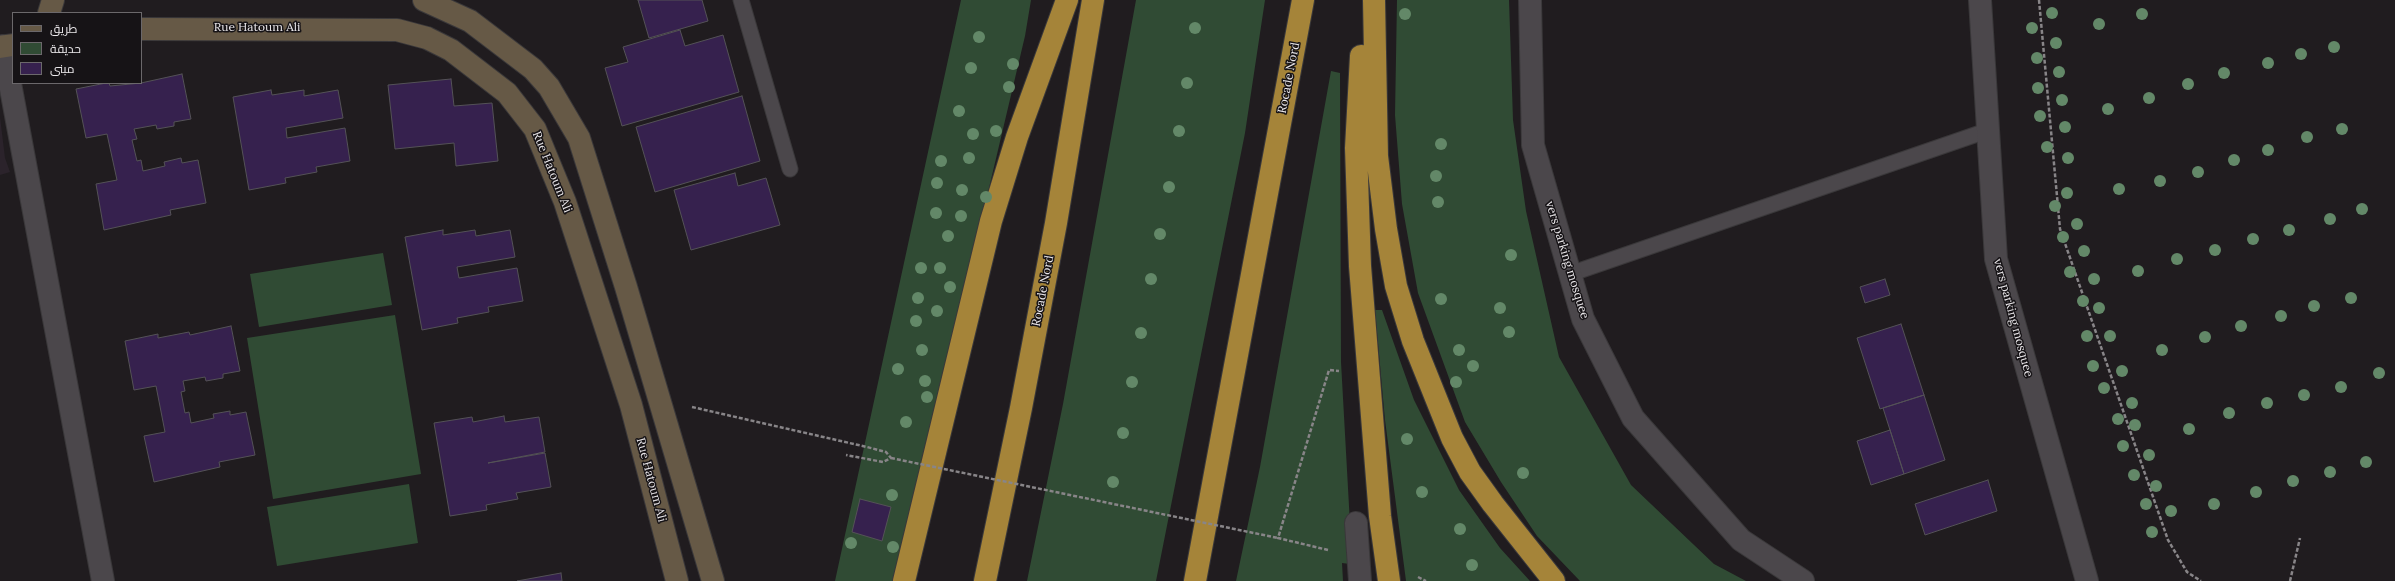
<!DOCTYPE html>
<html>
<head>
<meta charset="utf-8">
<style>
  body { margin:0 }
  #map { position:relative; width:2395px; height:581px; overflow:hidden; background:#201c1f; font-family:Lora,Cairo,serif }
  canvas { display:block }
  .legend { position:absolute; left:12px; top:12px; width:130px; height:72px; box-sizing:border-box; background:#161316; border:1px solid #6b686b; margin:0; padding:5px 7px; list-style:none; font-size:12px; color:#eae7ea }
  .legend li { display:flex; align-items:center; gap:8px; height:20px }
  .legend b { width:20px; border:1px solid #6b686b }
</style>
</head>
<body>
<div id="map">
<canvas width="2395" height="581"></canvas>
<ul class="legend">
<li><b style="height:5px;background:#665946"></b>طريق</li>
<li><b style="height:11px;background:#304b34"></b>حديقة</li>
<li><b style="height:11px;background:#36214e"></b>مبنى</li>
</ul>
</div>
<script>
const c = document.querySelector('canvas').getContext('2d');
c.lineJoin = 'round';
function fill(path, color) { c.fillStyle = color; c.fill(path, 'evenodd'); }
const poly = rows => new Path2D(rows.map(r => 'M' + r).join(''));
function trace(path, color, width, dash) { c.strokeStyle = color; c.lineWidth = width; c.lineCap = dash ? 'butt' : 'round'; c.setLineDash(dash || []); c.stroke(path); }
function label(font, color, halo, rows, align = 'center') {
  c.font = font + ' Lora,serif'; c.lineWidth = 3; c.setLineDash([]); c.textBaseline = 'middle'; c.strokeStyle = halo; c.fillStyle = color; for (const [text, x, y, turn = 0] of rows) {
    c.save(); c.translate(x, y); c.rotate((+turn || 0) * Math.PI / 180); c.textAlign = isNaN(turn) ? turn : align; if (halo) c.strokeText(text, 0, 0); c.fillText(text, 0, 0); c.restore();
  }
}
fill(poly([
  [0,117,5,158,10,172,0,175]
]), '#2b232b');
fill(poly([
  [961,0,1031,0,1025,36,896,581,835,581],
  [1136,0,1265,0,1245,133,1156,581,1027,581,1063,404],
  [1397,0,1509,0,1513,120,1526,211,1559,357,1631,485,1714,564,1746,581,1580,581,1537,536,1501,482,1465,422,1418,293,1402,204,1395,115],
  [1331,71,1340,73,1341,362,1350,524,1350,564,1342,563,1343,581,1236,581,1260,467],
  [383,253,392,305,259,327,250,274],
  [1375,310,1382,310,1414,400,1459,490,1500,548,1530,581,1406,581,1385,420],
  [395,315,421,474,273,499,247,338],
  [409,484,418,543,277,566,267,507]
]), '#304b34');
const building = poly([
  [638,0,702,0,708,21,649,38,638,0],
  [680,30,685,46,723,35,739,92,622,126,605,68,628,62,623,47,680,30],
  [182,74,191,119,174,122,174,126,157,129,156,125,134,129,137,139,132,140,137,161,141,160,143,171,165,166,164,162,181,158,182,163,198,160,206,203,170,210,171,215,104,230,96,184,117,180,107,134,86,138,76,89,106,83,109,83,110,86,141,83,182,74],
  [451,79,454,106,492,103,498,161,456,166,454,143,395,149,388,85,451,79],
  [271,90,272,95,304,90,304,96,338,90,343,118,286,128,287,138,345,128,350,161,316,167,317,172,285,178,286,183,249,190,233,97,271,90],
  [742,96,760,161,655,192,636,127,742,96],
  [735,173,738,186,766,178,780,225,691,250,674,190,735,173],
  [443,230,443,235,475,230,476,236,510,230,515,257,457,267,459,278,517,268,523,301,488,307,489,312,457,318,458,323,422,330,405,237,443,230],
  [1885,279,1890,295,1865,303,1860,287,1885,279],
  [1901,324,1924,395,1880,409,1857,338,1901,324],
  [231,326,240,371,223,374,223,378,206,381,205,377,183,381,185,391,181,392,185,413,189,412,191,423,214,418,213,414,230,411,230,415,246,412,255,455,219,462,220,467,154,482,144,436,165,432,156,386,134,390,125,341,158,334,158,338,189,332,190,335,231,326],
  [1924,395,1945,460,1904,474,1883,408,1924,395],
  [504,416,505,422,539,417,545,452,488,463,545,453,551,487,516,493,518,499,486,505,487,510,450,516,434,423,472,417,473,422,504,416],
  [1890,430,1904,474,1871,485,1857,441,1890,430],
  [1988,480,1997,511,1925,535,1915,504,1988,480],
  [860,499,891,507,882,541,852,532,860,499],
  [561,573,562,581,517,581,561,573]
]);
fill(building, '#36214e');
trace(building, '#545257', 1);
const lane = poly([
  [741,0,790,169],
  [1570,274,1989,130]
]);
const street = poly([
  [1530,0,1533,145,1583,319,1633,418,1741,540,1803,581],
  [1980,0,1996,259,2087,581],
  [3,46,103,581],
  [1356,523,1360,581]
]);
const secondary = poly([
  [424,0,470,21,533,69,549,87,579,138,626,287,713,581],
  [49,13,53,0],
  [141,29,397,30,427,38,451,50,507,93,535,129,565,202,631,405,677,581],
  [0,47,13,45]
]);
const highway = poly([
  [1374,0,1377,156,1386,229,1396,286,1413,341,1452,438,1470,472,1493,504,1554,581],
  [1361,56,1356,148,1360,266,1380,516,1389,581],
  [904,581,991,221,1017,137,1067,0],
  [985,581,1021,408,1056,223,1093,0],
  [1195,581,1303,0]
]);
trace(lane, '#3a383a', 17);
trace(street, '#3a383a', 24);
trace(secondary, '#3a383a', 24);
trace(highway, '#3a383a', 24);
trace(poly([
  [2039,0,2060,229,2168,540,2187,572,2201,581],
  [692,407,867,447,886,452,891,458,883,462,846,455],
  [1328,550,1278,538,1329,370,1339,371],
  [1418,577,1426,581],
  [2290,581,2300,538]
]), '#888588', 2.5, [4, 2]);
trace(lane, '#4b474b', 15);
trace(street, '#4b474b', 22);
trace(secondary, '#665946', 22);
trace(highway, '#a58439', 22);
trace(poly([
  [891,458,1278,538]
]), '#888588', 2.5, [4, 2]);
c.fillStyle = '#638868';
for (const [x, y] of [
  [2052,13],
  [1405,14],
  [2142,14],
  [2099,24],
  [1195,28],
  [2032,28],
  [979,37],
  [2056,43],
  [2334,47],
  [2301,54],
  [2037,58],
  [2268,63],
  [1013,64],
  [971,68],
  [2059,72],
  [2224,73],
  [1187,83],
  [2188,84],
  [1009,87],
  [2038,88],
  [2149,98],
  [2062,100],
  [2108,109],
  [959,111],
  [2040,116],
  [2065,127],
  [2342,129],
  [996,131],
  [1179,131],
  [973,134],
  [2307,137],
  [1441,144],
  [2047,147],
  [2268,150],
  [969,158],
  [2068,158],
  [2234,160],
  [941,161],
  [2198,172],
  [1436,176],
  [2160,181],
  [937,183],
  [1169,187],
  [2119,189],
  [962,190],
  [2067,193],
  [986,197],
  [1438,202],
  [2055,206],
  [2362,209],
  [936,213],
  [961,216],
  [2330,219],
  [2077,224],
  [2289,230],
  [1160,234],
  [948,236],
  [2063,237],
  [2253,239],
  [2215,250],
  [2084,251],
  [1511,255],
  [2177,259],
  [921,268],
  [940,268],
  [2138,271],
  [2070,272],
  [1151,279],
  [2094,279],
  [950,287],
  [918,298],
  [2351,298],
  [1441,299],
  [2083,301],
  [2314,306],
  [1500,308],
  [2099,308],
  [937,311],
  [2281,316],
  [916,321],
  [2241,326],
  [1509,332],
  [1141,333],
  [2087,336],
  [2110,336],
  [2205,337],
  [922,350],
  [1459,350],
  [2162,350],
  [1473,366],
  [2093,366],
  [898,369],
  [2122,371],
  [2379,373],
  [925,381],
  [1132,382],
  [1456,382],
  [2341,387],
  [2104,388],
  [2304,395],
  [927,397],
  [2132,403],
  [2267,403],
  [2229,413],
  [2118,419],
  [906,422],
  [2135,425],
  [2189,429],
  [1123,433],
  [1407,439],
  [2123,446],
  [2149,455],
  [2366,462],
  [2330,472],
  [1523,473],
  [2134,475],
  [2293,481],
  [1113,482],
  [2156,486],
  [1422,492],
  [2256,492],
  [892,495],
  [2146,504],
  [2214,504],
  [2171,511],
  [1460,529],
  [2152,532],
  [851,543],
  [893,547],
  [1472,565]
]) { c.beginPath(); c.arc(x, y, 6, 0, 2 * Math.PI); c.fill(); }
label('12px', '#eae7ea', '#161316', [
  ["Rue Hatoum Ali",257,28],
  ["Rocade Nord",1289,78,-79],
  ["Rue Hatoum Ali",552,172,68],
  ["vers parking mosquee",1567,260,73],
  ["Rocade Nord",1043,291,-79],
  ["vers parking mosquee",2013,318,75],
  ["Rue Hatoum Ali",651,480,75]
]);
</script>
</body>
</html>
